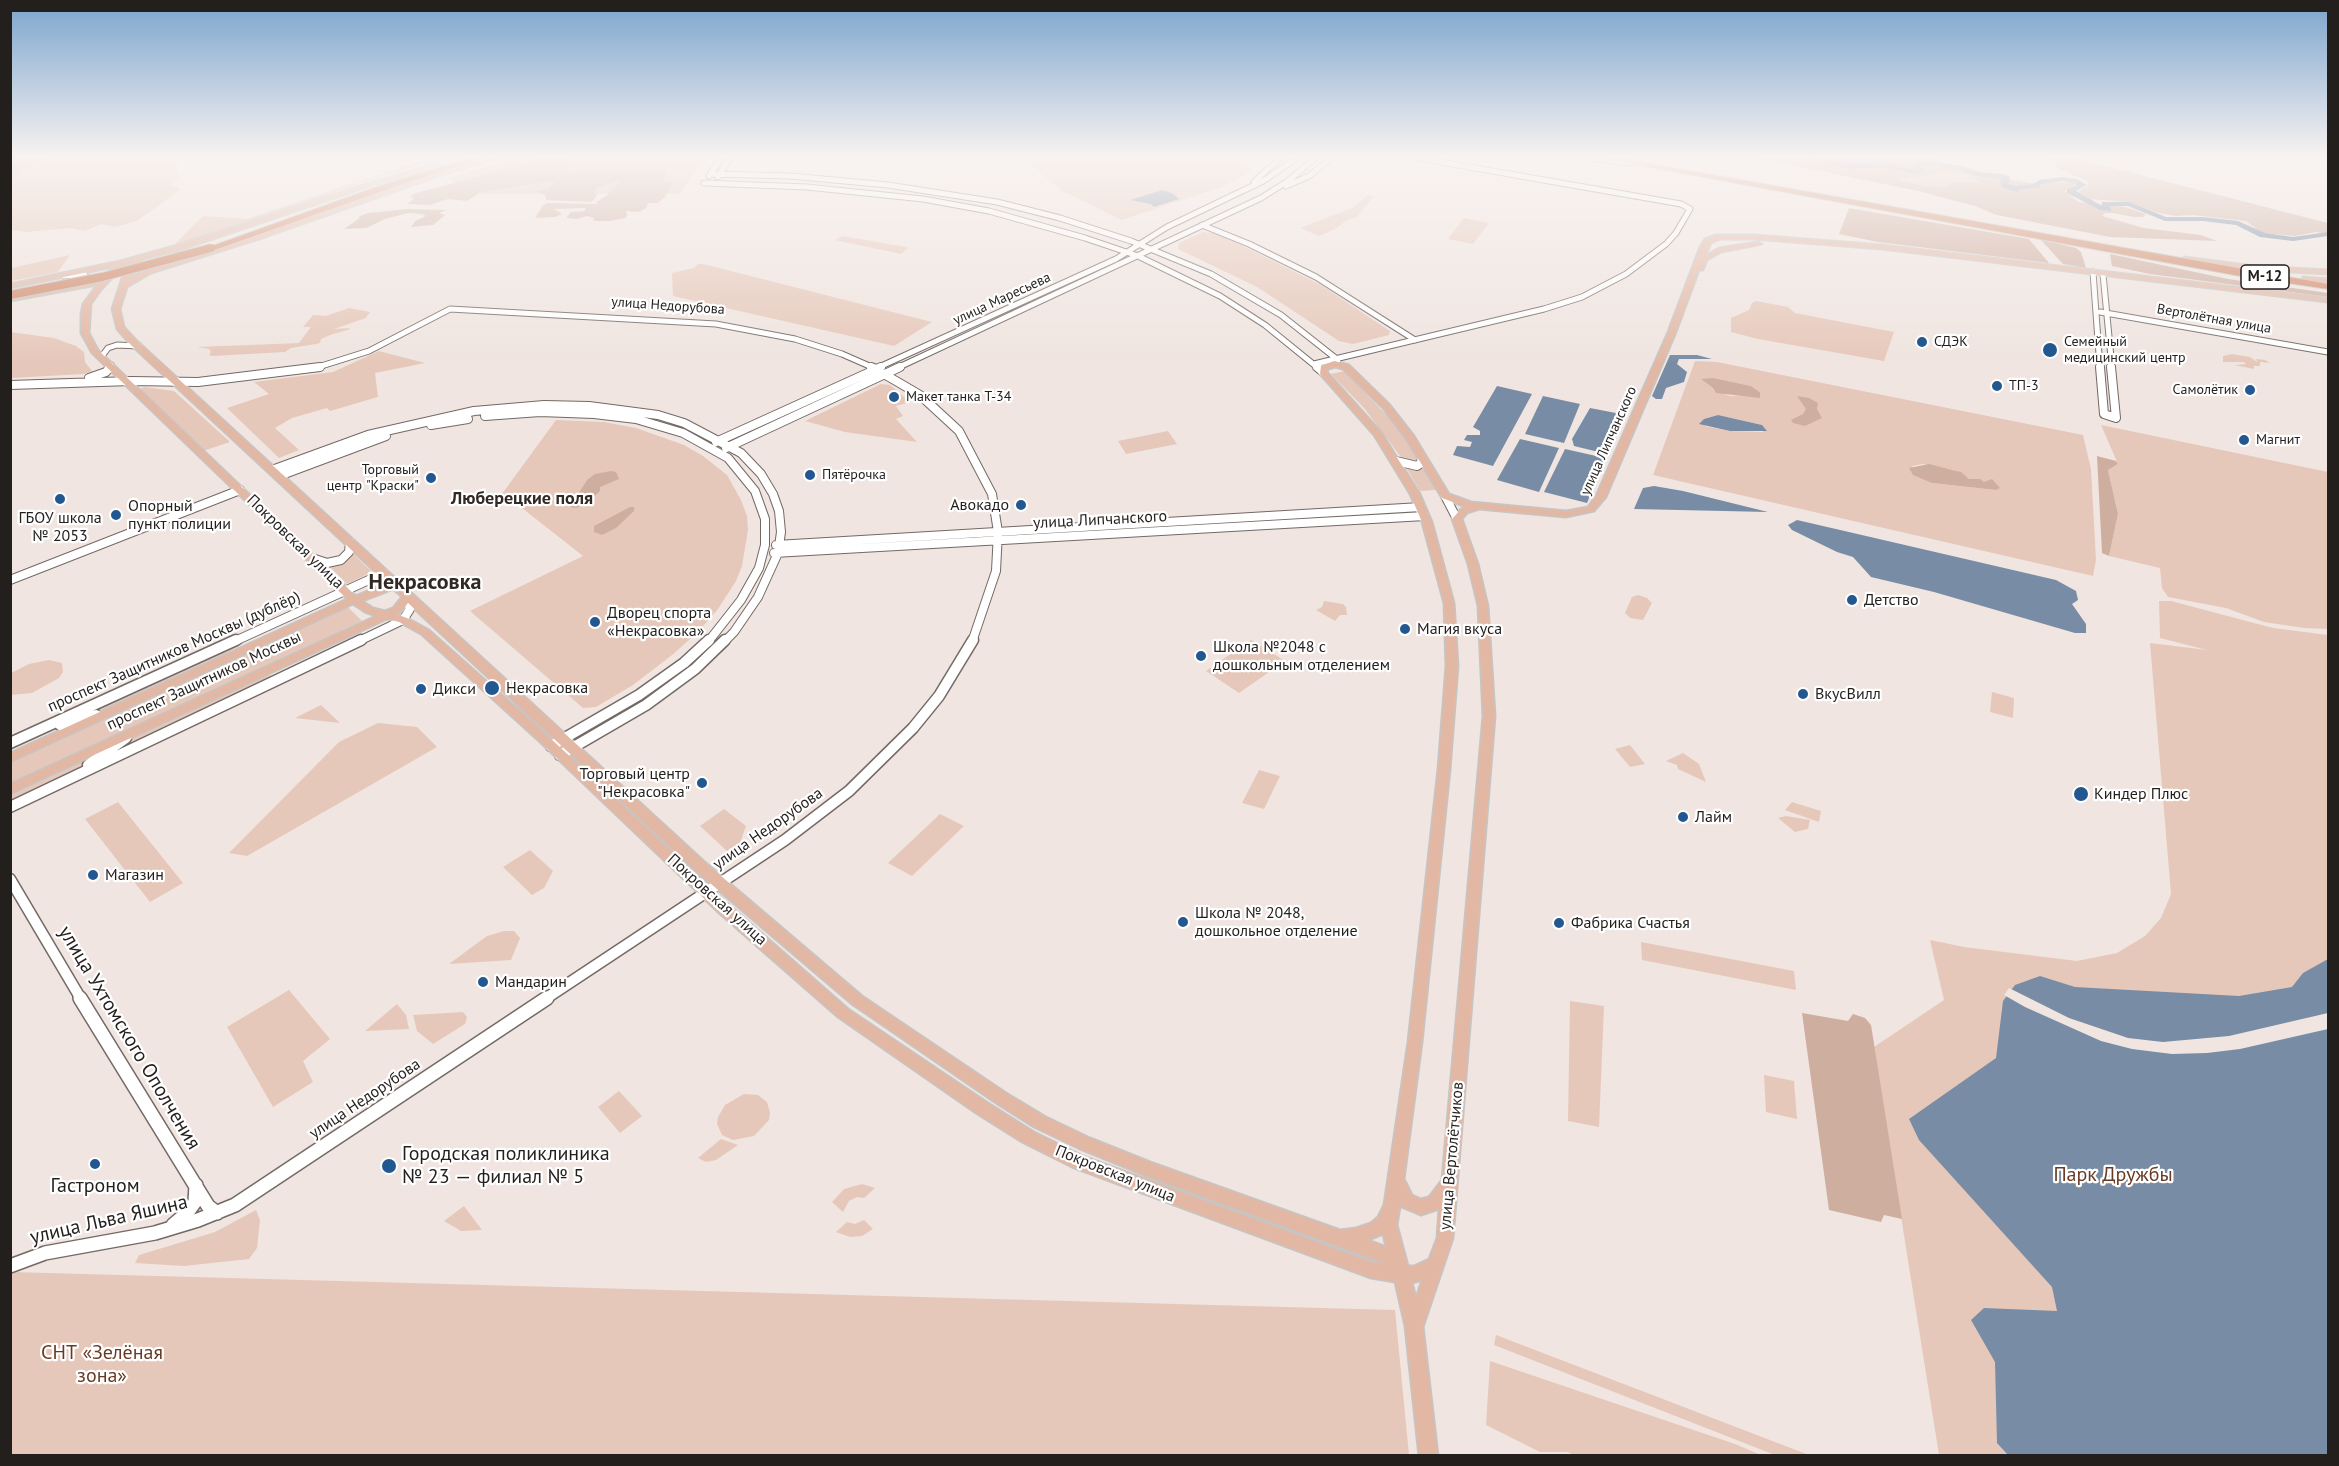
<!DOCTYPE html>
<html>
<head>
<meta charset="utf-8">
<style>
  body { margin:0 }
  #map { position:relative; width:2339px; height:1466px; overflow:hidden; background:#f0e5e0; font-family:"PT Sans",sans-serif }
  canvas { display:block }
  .frame { position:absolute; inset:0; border:12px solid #231f1d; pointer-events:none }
</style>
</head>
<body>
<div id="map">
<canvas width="2339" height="1466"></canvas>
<div class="frame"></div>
</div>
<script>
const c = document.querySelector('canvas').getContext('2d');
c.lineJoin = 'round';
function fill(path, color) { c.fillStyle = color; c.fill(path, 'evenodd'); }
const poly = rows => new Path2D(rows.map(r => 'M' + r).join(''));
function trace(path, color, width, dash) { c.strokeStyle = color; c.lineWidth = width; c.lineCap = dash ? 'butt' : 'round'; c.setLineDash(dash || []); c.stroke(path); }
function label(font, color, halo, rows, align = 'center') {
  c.font = font + ' "PT Sans",sans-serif'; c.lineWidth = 4.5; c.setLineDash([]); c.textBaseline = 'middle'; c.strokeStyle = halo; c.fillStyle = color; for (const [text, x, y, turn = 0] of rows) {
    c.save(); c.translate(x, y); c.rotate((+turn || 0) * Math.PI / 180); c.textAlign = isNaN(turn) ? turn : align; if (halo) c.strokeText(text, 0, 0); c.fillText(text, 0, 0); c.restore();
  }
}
fill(poly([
  [54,158,180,158,176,168,180,177,170,184,181,189,137,221,115,227,101,224,85,231,70,228,26,232,11,230,11,177,22,170],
  [429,158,446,158,377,177,250,222,174,245,203,216,247,219],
  [514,158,704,158,680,194,482,194,448,178],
  [1044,158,1232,158,1254,169,1224,186,1122,220,1062,191,1027,162],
  [1944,171,1972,176,1982,183,1952,183,1944,187,1924,186,1897,179,1927,176],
  [1368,195,1374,196,1357,217,1347,220,1335,229,1319,236,1300,228,1352,208],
  [1464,218,1489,223,1473,244,1448,239],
  [1203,232,1212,233,1241,245,1321,285,1390,331,1389,335,1353,344,1339,341,1257,287,1178,249,1179,243],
  [842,236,906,247,908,248,901,254,835,240],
  [70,255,58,272,11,281,11,268],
  [698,264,703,264,932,322,894,346,673,296,672,273,694,268],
  [1756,301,1788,307,1795,313,1894,332,1884,361,1758,339,1731,332,1731,318,1749,310,1752,303],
  [349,308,370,312,366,318,334,329,350,328,348,330,333,334,321,339,320,343,316,344,291,348,285,352,212,356,209,355,211,352,209,349,197,347,299,343,311,327,303,327,313,315,326,316],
  [10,332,54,338,76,346,84,352,85,362,92,371,84,374,11,378],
  [379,351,425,363,375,373,378,397,330,411,327,408,292,418,275,428,299,450,279,458,227,408,269,394,254,382,333,372],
  [2232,354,2250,357,2257,362,2256,359,2265,360,2270,363,2260,362,2260,366,2254,366,2254,369,2235,365,2246,364,2244,362,2223,362,2223,356],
  [1695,361,1717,362,2083,435,2091,469,2096,560,2093,576,1653,475],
  [1712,378,1751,386,1760,392,1760,395,1730,396,1713,390],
  [1718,415,1762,425,1763,432,1730,431,1705,426,1704,419],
  [1923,464,1955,470,1969,479,1983,482,1996,490,1932,483,1912,466],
  [1345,371,1396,425,1418,458,1415,461,1403,460,1364,408,1331,374],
  [881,384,890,385,910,402,896,406,903,416,896,419,917,442,845,432,805,421],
  [144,387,174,391,230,442,203,451,140,389],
  [556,420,604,422,636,428,684,445,703,456,727,475,741,500,747,516,748,530,742,566,736,581,718,609,698,632,672,655,633,685,596,707,583,708,470,611,583,556,508,497,501,500,499,498],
  [2101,425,2328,472,2328,629,2304,628,2264,622,2226,608,2168,597,2162,588,2160,568,2109,556,2118,514,2108,470,2118,464],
  [1168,431,1177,444,1126,454,1118,441],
  [1423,467,1436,490,1420,491,1407,469],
  [353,554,372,572,347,584,328,565,346,561],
  [1638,595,1647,598,1652,603,1643,620,1630,618,1625,613,1632,597],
  [1324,601,1343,604,1346,607,1347,615,1340,615,1335,621,1316,610,1322,607],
  [2159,601,2171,601,2273,628,2328,635,2328,1455,1939,1455,1874,1047,1944,1000,1930,940,1964,947,2077,961,2117,953,2145,936,2161,918,2171,894,2150,643,2207,650,2160,638],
  [348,607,362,621,11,784,10,761],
  [240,640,243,644,224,654,104,709,61,721],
  [1251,640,1285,661,1239,693,1206,671],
  [49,660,62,663,63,672,59,678,32,693,11,695,11,673,29,664],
  [270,675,273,679,90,767,132,737,247,683],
  [1992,692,2014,698,2013,718,1990,712],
  [321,705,340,723,295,718],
  [378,723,417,727,437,747,247,856,229,853,339,742],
  [1630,745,1645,764,1630,767,1615,749],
  [103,751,72,775,11,803,11,795],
  [1683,753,1699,764,1706,782,1678,769,1677,765,1666,761],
  [1259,770,1280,776,1264,809,1242,803],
  [118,802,183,883,150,902,85,819],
  [1792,802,1821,811,1819,822,1785,810],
  [724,809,746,826,740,843,727,851,700,826],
  [940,814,964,826,912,876,888,863],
  [1786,816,1810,820,1808,829,1795,832,1778,818],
  [530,850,553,871,544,888,532,895,503,867],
  [504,931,514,931,520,938,511,960,449,964,487,936],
  [1641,942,1794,971,1796,990,1642,960],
  [289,990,330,1039,303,1061,313,1082,273,1107,227,1027],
  [1570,1001,1604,1006,1599,1127,1568,1121],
  [397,1004,406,1015,409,1029,365,1031],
  [463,1012,467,1017,465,1024,433,1044,417,1031,413,1015],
  [1764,1075,1794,1081,1797,1119,1766,1112],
  [619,1091,642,1116,620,1133,598,1107],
  [744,1094,758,1095,767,1102,770,1113,769,1120,754,1136,733,1140,722,1135,717,1124,718,1117,725,1105],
  [721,1139,738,1145,716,1160,706,1162,698,1158],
  [862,1184,875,1188,864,1198,857,1197,849,1201,843,1212,832,1202,844,1189],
  [464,1206,482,1230,461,1231,444,1221],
  [256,1210,260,1220,257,1248,249,1259,184,1266,135,1263,139,1255,215,1232],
  [864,1220,873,1229,862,1236,850,1237,836,1232,847,1222,855,1224],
  [11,1272,1395,1310,1409,1455,11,1456],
  [1496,1335,1809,1455,1775,1455,1494,1345],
  [1490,1361,1735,1444,1761,1455,1575,1456,1568,1452,1540,1452,1486,1425]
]), '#e6c8ba');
fill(poly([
  [11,158,54,158,22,170,11,177],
  [546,158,569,158,566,160,569,163,567,173,594,170,667,171,663,178,664,181,673,183,665,197,658,203,648,203,646,208,639,212,626,211,627,216,625,218,610,221,596,221,593,220,594,218,587,216,577,219,566,218,571,212,584,211,586,209,585,208,554,209,562,214,555,217,535,218,543,205,548,203,598,204,596,202,606,196,622,180,598,187,594,191,597,195,592,202,546,200,546,196,536,191,550,189,549,186,555,183,550,181,481,192,467,201,448,199,430,205,407,204,414,199,410,196,416,193],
  [1756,158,1936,158,1948,166,1968,167,1992,176,2030,183,2073,182,2077,184,2064,191,2079,202,2125,207,2146,214,2143,217,2134,217,2113,213,2105,213,2102,216,2144,228,2201,235,2217,241,2110,237,1997,215,1975,206,1918,191],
  [1944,171,1972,176,1981,183,1952,183,1944,187,1924,186,1897,179,1927,176],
  [2074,158,2328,223,2328,234,2316,232,2295,236,2262,233,2246,221,2193,215,2176,216,2155,212,2128,202,2089,199,2078,192,2089,185,2087,181,2059,169,2051,159],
  [1849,208,2029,239,2049,263,1878,242,1839,234],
  [407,209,447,210,439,213,445,215,433,225,411,227,415,221,426,216,422,214,408,213,385,219,366,228,344,229,360,218,358,217,368,213],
  [2040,239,2076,248,2081,252,2086,268,2063,264],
  [2110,254,2228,279,2328,293,2328,297,2150,274,2112,266],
  [1713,378,1751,386,1760,392,1760,398,1716,393,1712,387,1701,379],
  [1797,396,1809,398,1818,403,1817,409,1822,418,1805,426,1793,423,1791,420,1803,414,1806,409],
  [2097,456,2116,461,2118,464,2108,470,2118,514,2109,556,2102,553],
  [1929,464,1961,472,1969,479,1980,479,1984,482,1992,479,2000,488,1996,490,1932,483,1913,475,1909,468],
  [611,471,616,472,619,479,600,487,600,491,586,504,576,508,570,507,587,480,595,474],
  [630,507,634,507,634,511,616,528,602,535,594,532,594,526],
  [1802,1013,1848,1021,1853,1014,1865,1018,1871,1025,1902,1219,1884,1215,1881,1222,1829,1210]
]), '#ceae9f');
fill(poly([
  [1162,190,1172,193,1179,199,1154,207,1151,204,1130,200],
  [1670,355,1697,355,1712,359,1679,359,1677,364,1687,372,1684,382,1666,388,1662,399,1656,399,1652,396],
  [1497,386,1532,394,1493,466,1453,455,1457,446,1470,447,1472,442,1464,440,1467,435,1480,435,1480,431,1473,427],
  [1543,396,1580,404,1564,443,1525,434],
  [1590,408,1621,414,1607,454,1574,446,1572,439],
  [1718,415,1762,425,1767,431,1730,431,1699,424,1704,419],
  [1520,439,1559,448,1539,492,1497,480],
  [1565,449,1605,458,1587,503,1544,492],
  [1654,486,1683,491,1768,512,1634,509,1643,488],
  [1797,520,2056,580,2076,591,2078,600,2072,604,2086,624,2086,633,2075,633,1934,592,1871,577,1853,557,1837,552,1792,530,1788,525],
  [2328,959,2328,1455,2008,1455,1997,1443,1995,1362,1971,1320,1984,1308,2057,1311,2052,1287,1919,1140,1909,1119,1996,1058,2003,1001,2015,985,2040,976,2075,987,2239,996,2292,987,2303,973]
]), '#788da5');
fill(poly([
  [2009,988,2069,1018,2128,1038,2163,1042,2229,1036,2328,1013,2328,1029,2240,1049,2207,1053,2172,1054,2132,1049,2101,1041,2025,1007,2004,995]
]), '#f0e5e0');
fill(poly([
  [1800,158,1816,158,1850,165,1883,163,1917,170,1913,163,1917,161,1958,165,1977,172,2003,174,2010,177,2008,184,2015,186,2034,184,2039,180,2063,177,2077,179,2087,185,2076,191,2102,206,2102,202,2129,202,2166,217,2203,217,2238,221,2265,233,2293,237,2328,232,2328,236,2293,241,2260,237,2236,225,2203,221,2165,221,2128,206,2110,206,2111,211,2100,210,2067,193,2067,189,2077,185,2075,183,2063,181,2041,184,2039,188,2021,189,2017,192,2002,187,2000,182,2002,180,1999,178,1976,176,1957,169,1922,165,1926,171,1917,174,1883,167,1850,169,1800,158]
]), '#788da5');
const minorFar3 = poly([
  [1591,158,1631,163],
  [710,174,791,176,888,185,997,202,1060,218,1131,241,1211,274,1281,315,1338,360],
  [709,176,721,158],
  [718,177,730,158],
  [1254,182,1280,158],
  [704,183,807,187,923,199,989,211,1085,238,1138,256,1220,296,1265,325,1318,368],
  [1286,186,1309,176,1331,158],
  [1202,225,1249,244,1316,277,1415,340],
  [2093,272,2100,368],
  [2103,274,2112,368],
  [64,276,85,275,87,279,80,284],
  [2100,312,2328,352],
  [102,356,108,348,117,345,139,346],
  [1314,364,1544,309,1582,297,1626,274,1666,244,1676,233,1690,209,1681,204,1418,158],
  [109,368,111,365],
  [315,368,369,351,450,309,716,324,795,339,842,354,874,368],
  [877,368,1116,259,1167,227,1263,181,1297,158],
  [897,368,1261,198,1288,181,1315,158]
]);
const minorFar2 = poly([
  [871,367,876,369],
  [1317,367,1323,372],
  [2100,367,2104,414,2116,418,2111,367],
  [884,374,920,395,959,431,992,494,998,532,996,571,972,642],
  [89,378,106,372,110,367],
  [10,385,131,381,198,382,320,367],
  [485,416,540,412,594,414,636,419,683,433,728,458,755,491,765,519,765,545,759,568,741,600,708,642],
  [431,425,468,419],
  [716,442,881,367],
  [726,448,900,367],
  [1396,461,1417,466,1421,463,1422,458],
  [272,470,368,435,474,411,544,405,589,406,658,415,684,423,741,453,761,474,773,494,779,511,781,532,778,553,758,597,734,632,724,642],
  [279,476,386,436],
  [1445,496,1457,519],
  [776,545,1421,507],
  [774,553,1425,516],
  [312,558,327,563,341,560,349,552,350,542],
  [10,580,240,490],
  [233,642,384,573],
  [357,642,403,620,410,609,407,597]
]);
const minorFar1 = poly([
  [60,725,96,715],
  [10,743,236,640],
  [551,746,639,695,684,663,709,640],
  [560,755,646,705,695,669,725,640],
  [88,765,126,738],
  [10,807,361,640],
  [10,879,81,999],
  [545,999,785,840,849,791,913,728,939,696,973,640]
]);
const minor = poly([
  [80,998,208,1206,217,1213],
  [173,1225,187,1213,195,1202,196,1185],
  [10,1266,45,1253,155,1233,198,1220,235,1205,547,998]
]);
const major = poly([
  [486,158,497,158,439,176,259,239,151,273,127,287,120,309,124,327,136,340,707,864,862,996,1006,1093,1046,1117,1090,1138,1150,1162,1340,1230,1356,1228,1371,1223,1378,1217,1384,1205,1408,1042,1438,769,1446,666,1444,603,1422,522,1410,494,1374,435,1320,374,1321,366,1334,361,1349,365,1389,404,1414,436,1449,494,1471,502,1566,511,1588,507,1596,496,1668,332,1700,247,1705,239,1716,235,1754,235,1882,245,2328,298,2328,302,1882,249,1754,239,1720,239,1711,243,1705,256,1719,248,1758,242,1762,244,1721,252,1707,260,1703,270,1699,270,1676,332,1606,497,1594,511,1566,517,1479,509,1467,513,1462,519,1478,564,1488,606,1495,716,1453,1238,1423,1327,1438,1456,1419,1456,1405,1326,1395,1282,1371,1278,1072,1167,1022,1142,976,1113,838,1017,717,911,540,742,421,634,399,622,387,619,10,794,10,784,376,616,365,612,353,604,10,762,10,753,347,599,92,353,81,333,81,314,83,304,97,285,10,301,10,297,102,279,113,267,10,288,10,284,120,261,174,246,375,181,439,163,442,165,379,183,180,250,143,259,130,279,145,269,253,235,428,175,486,158],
  [133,262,122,278,112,309,117,329,130,344,387,583,356,596,98,350,89,333,91,304,101,290,124,265,133,262],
  [1335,367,1343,369,1383,408,1405,437,1442,498,1466,507,1461,509,1452,519,1468,564,1478,606,1483,716,1442,1180,1429,1197,1421,1199,1412,1195,1404,1179,1422,1042,1450,769,1458,666,1454,603,1432,522,1420,494,1381,432,1327,372,1328,369,1335,367],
  [393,589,402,597,393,608,385,611,373,608,362,601,393,589],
  [408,603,697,872,852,1004,996,1103,1034,1127,1078,1148,1149,1177,1383,1263,1371,1262,1083,1156,1034,1132,988,1103,848,1009,727,903,548,736,429,630,407,618,396,614,401,612,408,603],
  [1400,1206,1421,1215,1439,1209,1437,1238,1429,1259,1414,1266,1408,1266,1397,1225,1400,1206],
  [1383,1234,1386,1247,1368,1240,1376,1237,1383,1234],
  [1422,1280,1416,1298,1412,1283,1422,1280],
  [2184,257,2254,266,2328,270,2328,274,2254,270,2187,261,2183,259,2184,257],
  [2303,277,2328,279,2328,283,2306,281,2302,279,2303,277]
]);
const highway = poly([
  [470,158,482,158,385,190,214,250,207,248,379,186,470,158],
  [1600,158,1617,158,2328,284,2328,289,2240,276,1600,158]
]);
trace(minorFar3, '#736965', 7);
trace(minorFar2, '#736965', 10);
trace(minorFar1, '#736965', 13);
trace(minor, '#736965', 16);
trace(major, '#c6c5c4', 3);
trace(highway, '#c6c5c4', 2);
trace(minorFar3, '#fff', 5);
trace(minorFar2, '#fff', 8);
trace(minorFar1, '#fff', 10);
trace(minor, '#fff', 13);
fill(major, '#e2b8a5');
fill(highway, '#cf8969');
const highwayBridge = poly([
  [10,295,102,277,211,248]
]);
trace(highwayBridge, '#c6c5c4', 10, []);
trace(highwayBridge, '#cf8969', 8);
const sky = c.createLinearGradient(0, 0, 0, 364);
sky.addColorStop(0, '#7ba4cd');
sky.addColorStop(0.43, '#f8f3f1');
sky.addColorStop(1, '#f8f3f100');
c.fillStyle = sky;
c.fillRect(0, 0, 2339, 364);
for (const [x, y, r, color] of [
  [1922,342,6,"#225790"],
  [2050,350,8,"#225790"],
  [1997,386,6,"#225790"],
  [2250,390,6,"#225790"],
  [894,397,6,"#225790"],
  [2244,440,6,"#225790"],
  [810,475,6,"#225790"],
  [431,478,6,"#225790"],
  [60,499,6,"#225790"],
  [1021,505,6,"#225790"],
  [116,515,6,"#225790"],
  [1852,600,6,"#225790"],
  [595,622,6,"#225790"],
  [1405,629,6,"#225790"],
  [1201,656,6,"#225790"],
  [492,688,8,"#225790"],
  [421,689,6,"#225790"],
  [1803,694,6,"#225790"],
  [702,783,6,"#225790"],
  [2081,794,8,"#225790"],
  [1683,817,6,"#225790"],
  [93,875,6,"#225790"],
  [1183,922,6,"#225790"],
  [1559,923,6,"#225790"],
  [483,982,6,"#225790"],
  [95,1164,6,"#225790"],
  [389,1166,8,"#225790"]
]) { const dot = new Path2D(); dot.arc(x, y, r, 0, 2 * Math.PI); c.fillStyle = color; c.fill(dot); trace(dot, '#fff', 2); }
label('14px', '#231f1d', '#fff', [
  ["улица Маресьева",1002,299,-25],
  ["улица Недорубова",668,306,4],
  ["Вертолётная улица",2214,319,10],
  ["улица Липчанского",1609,441,-66]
]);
label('14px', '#231f1d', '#fff', [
  ["СДЭК",1934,342],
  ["Семейный",2064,342],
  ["медицинский центр",2064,358],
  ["ТП-3",2009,386],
  ["Самолётик",2238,390,"right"],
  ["Макет танка Т-34",906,397],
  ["Магнит",2256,440],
  ["Торговый",419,470,"right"],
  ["центр \"Краски\"",419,486,"right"],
  ["Пятёрочка",822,475]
], 'left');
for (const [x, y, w] of [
  [2265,277,48]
]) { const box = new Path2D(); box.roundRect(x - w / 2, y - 12, w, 24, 4.5); c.fillStyle = '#fff'; c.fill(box); trace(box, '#231f1d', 1.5); }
label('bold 15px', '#231f1d', null, [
  ["М-12",2265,277]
]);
label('16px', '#231f1d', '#fff', [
  ["Авокадо",1009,505,"right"],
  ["Опорный",128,506],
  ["пункт полиции",128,524],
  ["ГБОУ школа",60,518,"center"],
  ["№ 2053",60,536,"center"],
  ["Детство",1864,600],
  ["Дворец спорта",607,613],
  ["«Некрасовка»",607,631],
  ["Магия вкуса",1417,629],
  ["Школа №2048 с",1213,647],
  ["дошкольным отделением",1213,665],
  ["Некрасовка",506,688],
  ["Дикси",433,689],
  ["ВкусВилл",1815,694],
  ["Торговый центр",690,774,"right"],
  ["\"Некрасовка\"",690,792,"right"],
  ["Киндер Плюс",2094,794],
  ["Лайм",1695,817],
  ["Магазин",105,875],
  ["Школа № 2048,",1195,913],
  ["дошкольное отделение",1195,931],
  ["Фабрика Счастья",1571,923],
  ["Мандарин",495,982]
], 'left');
label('16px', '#231f1d', '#fff', [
  ["улица Липчанского",1100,520,-3],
  ["Покровская улица",295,542,44],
  ["проспект Защитников Москвы (дублёр)",174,652,-24],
  ["проспект Защитников Москвы",204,681,-25],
  ["улица Недорубова",768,829,-35],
  ["Покровская улица",717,900,42],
  ["улица Недорубова",365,1099,-34],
  ["улица Вертолётчиков",1452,1156,-85],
  ["Покровская улица",1115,1174,22]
]);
label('bold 18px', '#312925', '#fff', [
  ["Люберецкие поля",522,499]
]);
label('20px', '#231f1d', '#fff', [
  ["улица Ухтомского Ополчения",129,1038,59],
  ["улица Льва Яшина",109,1220,-13]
]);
label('20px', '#231f1d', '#fff', [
  ["Городская поликлиника",402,1154],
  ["№ 23 — филиал № 5",402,1177],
  ["Гастроном",95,1186,"center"]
], 'left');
label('20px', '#683a24', '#fff', [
  ["Парк Дружбы",2113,1175],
  ["СНТ «Зелёная",102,1353],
  ["зона»",102,1376]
]);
label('bold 22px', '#312925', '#fff', [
  ["Некрасовка",425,583]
]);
</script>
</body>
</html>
